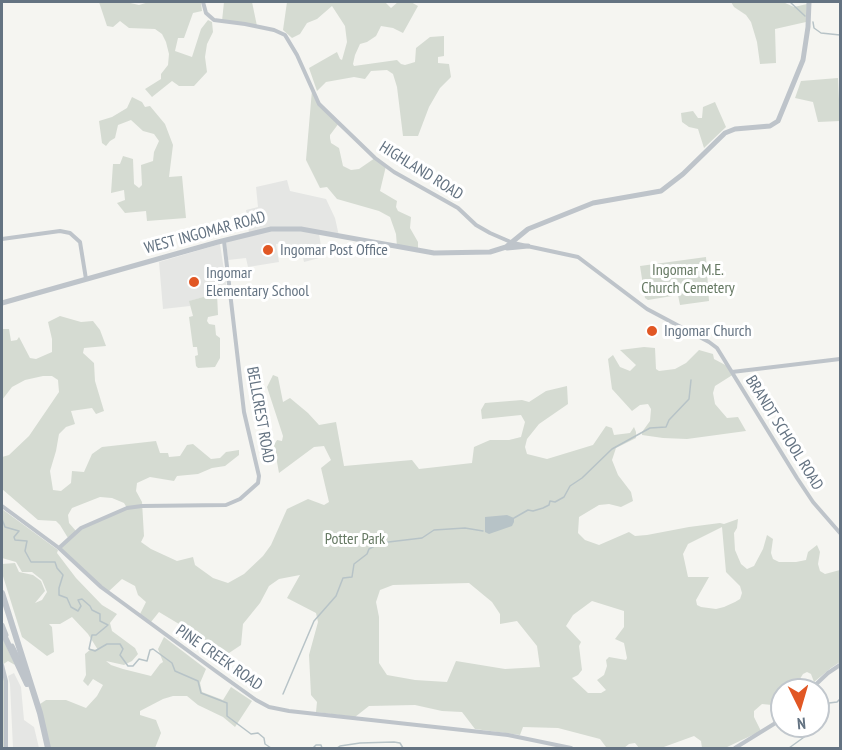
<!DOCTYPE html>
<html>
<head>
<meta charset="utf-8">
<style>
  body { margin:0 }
  #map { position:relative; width:842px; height:750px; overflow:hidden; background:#f5f5f1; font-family:"PT Sans Narrow",sans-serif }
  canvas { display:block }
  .frame { position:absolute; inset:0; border:3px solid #647382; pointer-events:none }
  .north { position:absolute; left:770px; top:678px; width:60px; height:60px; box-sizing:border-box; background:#fff; border:2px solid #c1c7cd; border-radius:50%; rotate:175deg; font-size:16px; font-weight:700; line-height:24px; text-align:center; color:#647382 }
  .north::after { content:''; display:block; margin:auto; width:21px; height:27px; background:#e15724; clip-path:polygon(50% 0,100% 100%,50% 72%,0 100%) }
</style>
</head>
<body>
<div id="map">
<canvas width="842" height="750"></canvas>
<div class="frame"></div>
<div class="north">N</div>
</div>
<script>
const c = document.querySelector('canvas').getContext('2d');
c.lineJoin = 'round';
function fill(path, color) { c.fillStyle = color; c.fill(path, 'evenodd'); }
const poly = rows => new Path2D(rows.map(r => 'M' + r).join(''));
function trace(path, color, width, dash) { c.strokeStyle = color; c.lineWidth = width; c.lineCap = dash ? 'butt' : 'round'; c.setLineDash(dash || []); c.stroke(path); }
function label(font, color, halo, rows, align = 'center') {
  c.font = font + ' "PT Sans Narrow",sans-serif'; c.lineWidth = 6; c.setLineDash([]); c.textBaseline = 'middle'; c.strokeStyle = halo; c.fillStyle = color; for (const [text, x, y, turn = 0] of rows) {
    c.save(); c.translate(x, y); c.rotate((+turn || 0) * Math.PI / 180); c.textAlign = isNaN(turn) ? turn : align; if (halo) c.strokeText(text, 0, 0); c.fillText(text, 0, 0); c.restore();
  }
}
fill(poly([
  [287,180,290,191,326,199,335,218,339,236,287,228,249,233,246,210,258,207,256,187],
  [273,230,301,231,319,234,323,257,304,262,301,248,286,250,284,243,276,244,279,262,248,267,246,258,228,260,226,241],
  [220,244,227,290,190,301,190,306,163,309,159,262],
  [14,673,21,687,24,720,34,727,39,748,13,748,10,684,8,676]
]), '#e5e6e4');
fill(poly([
  [99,2,126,2,139,5,149,2,201,2,202,11,193,13,184,38,178,38,175,51,192,57,201,29,208,20,212,22,213,32,207,44,205,57,207,72,194,86,179,86,172,81,152,97,145,89,161,79,161,74,168,65,169,54,166,42,162,34,155,29,129,28,120,21,113,27,107,26],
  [224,2,252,2,257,26,222,21],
  [287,2,385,2,391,8,398,2,411,2,418,6,403,33,393,28,381,26,376,36,367,42,360,44,355,55,353,64,354,66,397,60,401,64,405,65,415,62,416,48,430,37,444,36,444,56,438,57,438,63,449,64,451,77,440,88,429,107,418,136,403,136,397,87,393,74,387,70,371,71,365,79,354,77,326,82,317,91,309,68,337,52,340,59,342,60,347,42,345,26,332,6,317,19,307,23,300,34,292,38,283,30],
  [731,2,783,2,794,7,807,4,806,22,775,29,776,63,760,64,757,42,751,22,746,15,734,7],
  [838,78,840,121,818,122,813,102,795,98,801,81],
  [312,90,316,98,339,123,330,135,330,138,331,143,339,148,343,166,351,170,359,169,375,158,386,166,380,191,397,201,396,207,398,211,411,217,410,228,418,242,418,251,397,247,396,234,390,217,379,211,337,199,327,187,320,188,306,160],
  [132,97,142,102,145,107,150,106,165,124,173,145,169,177,182,176,186,218,147,221,146,211,125,213,117,203,125,200,124,190,111,193,113,164,120,164,123,156,133,159,134,184,139,188,142,185,141,165,153,161,154,152,159,141,154,134,143,131,131,120,118,125,115,138,110,141,106,146,102,143,99,121,112,117,127,108],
  [715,102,726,127,704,148,698,129,689,127,682,122,681,113,693,111,698,118,702,118,703,107],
  [706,257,709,301,680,305,678,295,648,300,645,298,640,266],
  [217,293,218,315,208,317,207,321,209,324,215,325,216,335,220,338,220,358,215,367,198,368,196,366,195,356,198,355,197,347,193,347,189,317,193,316,189,301],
  [60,316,81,322,93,321,100,330,106,346,84,348,83,353,94,363,95,381,104,411,96,414,92,408,71,411,75,424,66,427,59,434,56,451,50,471,53,490,61,491,71,483,72,471,84,472,92,454,102,447,156,441,160,453,168,453,169,457,180,456,187,445,193,444,211,459,220,458,226,452,239,450,239,455,225,466,212,468,198,474,177,476,174,481,150,477,137,483,136,491,142,502,144,536,141,542,151,549,177,561,193,557,195,565,213,578,228,583,244,574,263,556,271,545,287,509,308,499,324,505,329,502,321,468,331,460,324,446,314,447,279,473,274,445,277,440,282,441,283,436,267,387,273,375,278,377,283,402,290,398,308,413,319,425,336,422,344,466,412,460,419,469,472,463,474,447,490,440,509,440,521,437,525,422,521,415,482,419,481,410,485,403,522,400,529,402,546,391,567,386,568,404,539,424,527,439,525,447,527,454,547,459,593,445,606,426,612,428,614,435,630,433,634,427,636,432,636,438,616,448,612,460,618,475,631,492,633,501,621,507,609,504,599,505,579,517,578,533,585,540,599,545,629,532,635,536,647,535,689,527,720,523,724,524,738,519,737,528,734,533,735,550,741,564,747,569,754,566,763,549,767,535,773,539,771,553,773,559,779,562,796,562,806,560,808,552,817,545,820,552,818,564,820,571,825,574,840,570,840,662,831,668,814,682,811,674,807,672,803,674,793,690,782,690,782,698,772,705,762,704,754,711,754,717,761,731,725,748,702,748,701,741,694,736,661,748,639,748,635,743,629,744,624,748,612,748,606,747,600,739,558,728,523,727,520,735,475,729,462,712,442,711,415,705,369,706,355,717,316,712,317,702,311,695,309,655,318,622,316,613,287,598,300,575,279,579,269,586,260,603,243,624,241,645,226,655,222,654,183,634,179,624,159,612,151,622,140,614,146,602,138,595,135,586,122,579,108,592,59,548,68,538,60,525,56,521,38,520,2,489,2,457,9,455,29,436,59,392,58,380,52,376,43,376,25,380,12,387,2,400,2,329,9,329,11,341,17,340,19,337,30,358,36,359,52,352,52,339,48,322],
  [100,497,112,498,124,503,127,508,76,531,69,523,68,515,72,508],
  [722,527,726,572,740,586,742,593,740,599,735,602,724,607,716,609,701,607,697,605,696,600,709,577,688,577,683,554,688,544],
  [469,583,492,602,500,614,500,624,517,621,537,646,540,667,505,669,456,661,447,682,415,680,387,675,379,663,379,617,376,602,380,590,393,585],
  [592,601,624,611,624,627,615,639,624,643,627,658,626,660,609,657,606,660,607,666,604,675,597,680,606,690,601,693,588,693,572,678,578,675,582,670,579,646,581,642,566,626,573,615],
  [644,347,655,348,656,369,659,371,675,369,686,363,699,350,713,354,714,359,729,367,734,374,715,386,713,393,715,404,727,418,738,417,746,431,687,439,663,438,642,435,642,432,650,421,651,409,648,404,640,405,632,411,612,389,608,359,613,355,620,367,630,371,636,365,620,350],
  [2,509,58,550,57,553,76,578,102,605,117,614,110,623,112,631,135,648,138,654,132,661,124,665,106,661,111,665,123,669,151,676,160,664,163,662,158,649,164,637,206,669,200,683,202,692,223,700,231,687,252,701,235,727,223,717,198,705,187,696,173,696,163,699,140,711,140,715,156,720,161,733,155,748,50,748,40,704,46,700,66,700,86,708,97,696,103,685,93,679,88,686,83,681,86,675,85,654,91,649,98,650,88,634,72,617,60,624,49,624,52,627,54,652,47,656,22,637,2,573,2,564,15,563,19,572,33,575,41,581,45,591,35,603,42,600,47,592,42,580,32,572,22,572,16,562,2,558],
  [2,637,15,665,8,661,2,665,4,672,6,748,2,748]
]), '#d5dbd2');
fill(poly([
  [507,515,514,518,514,522,512,526,489,534,485,532,485,517]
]), '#b7c3c7');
trace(poly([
  [790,2,805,16],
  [813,22,814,28,821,33,840,35],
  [514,518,528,510,533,511,543,508,549,505,550,501,555,502,564,497,570,486,582,478,612,449,650,428,666,427,669,420,689,399,691,380],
  [2,519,5,527,19,531,14,537,15,540,27,541,25,551,31,562,55,562,57,568,63,575,59,588,59,595,67,598,71,607,78,611,81,606,78,600,82,599,90,606,92,610,100,614,100,621,108,625,96,635,92,635,89,649,95,651,107,644,120,644,123,649,120,655,128,666,133,666,139,659,147,661,150,650,153,649,172,663,175,671,198,681,201,693,227,703,227,716,251,734,258,733,264,738,265,744,271,748],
  [283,694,314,621,336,596,343,578,352,577,354,564,367,554,369,549,380,543,422,538,434,530,465,528,483,531],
  [818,715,828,710,829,703,837,702,840,699],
  [313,748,316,745,321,745,322,748],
  [337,748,340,746,360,743,394,742,400,743,403,748],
  [417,748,421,748],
  [789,748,807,735,812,734,816,726]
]), '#b7c3c7', 1.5);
trace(poly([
  [203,2,206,13,214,20,245,24,274,30,285,35,297,55,319,104,375,158,394,172,458,208,476,225,490,233,513,243,578,257,647,309,709,342,717,348,797,478,813,502,840,533],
  [2,239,60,231,70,233,80,242,86,279],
  [732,372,840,359],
  [2,506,59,548,101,587,217,672,256,700,269,707,289,711,508,735,571,748],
  [59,548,81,528,127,508,142,506,226,505,240,499,258,483,259,476,244,412,224,241],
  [2,665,6,681,6,748],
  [810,690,828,673,840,665],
  [735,748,782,719]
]), '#bec4ca', 4);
trace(poly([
  [507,248,528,246],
  [2,303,218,242,271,229,301,229,434,253,490,252,506,247,528,229,593,203,661,191,683,174,725,133,735,129,770,126,778,121,803,60,808,27,809,2],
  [2,625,6,635],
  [12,646,25,672]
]), '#bec4ca', 5);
trace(poly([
  [2,593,40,713,48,748],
  [2,631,27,684]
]), '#bec4ca', 6);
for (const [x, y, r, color] of [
  [268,250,6,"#e15724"],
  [194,282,6,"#e15724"],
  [652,331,6,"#e15724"]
]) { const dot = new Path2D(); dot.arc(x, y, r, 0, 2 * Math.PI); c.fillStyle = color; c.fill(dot); trace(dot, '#fff', 2); }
label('16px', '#647382', '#fff', [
  ["HIGHLAND ROAD",421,171,32],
  ["WEST INGOMAR ROAD",205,233,-15],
  ["BELLCREST ROAD",260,415,80],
  ["BRANDT SCHOOL ROAD",784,433,58],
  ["PINE CREEK ROAD",219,658,35]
]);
label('16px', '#647382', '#fff', [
  ["Ingomar Post Office",280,250],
  ["Ingomar",206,273],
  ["Elementary School",206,291],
  ["Ingomar Church",664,331]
], 'left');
label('16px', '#667963', '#fff', [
  ["Ingomar M.E.",688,270],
  ["Church Cemetery",688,288],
  ["Potter Park",355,539]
]);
</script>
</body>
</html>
